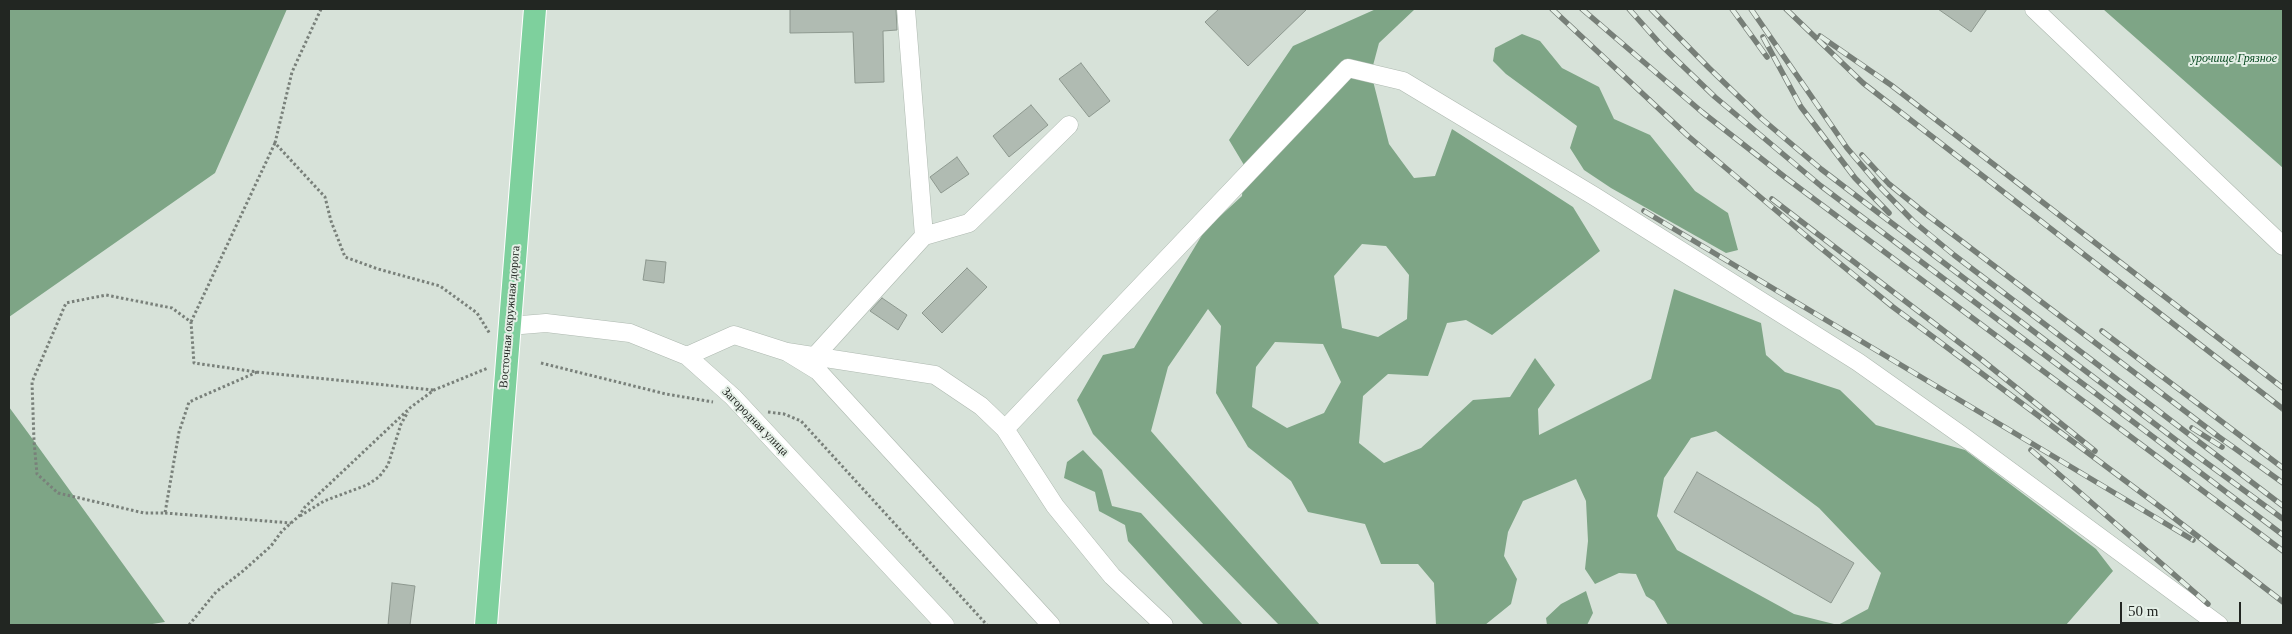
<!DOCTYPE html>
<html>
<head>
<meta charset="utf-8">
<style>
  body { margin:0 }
  #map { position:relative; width:2292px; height:634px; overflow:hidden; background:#d7e2d9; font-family:Georgia,serif }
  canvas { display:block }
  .frame { position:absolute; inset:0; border:10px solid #222622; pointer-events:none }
  .scale { position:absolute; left:2120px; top:602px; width:121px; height:22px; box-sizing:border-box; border:2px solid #222622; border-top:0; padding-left:6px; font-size:15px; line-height:18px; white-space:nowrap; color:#222622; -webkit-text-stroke:4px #e4efe6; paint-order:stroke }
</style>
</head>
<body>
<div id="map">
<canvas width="2292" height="634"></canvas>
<div class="frame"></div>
<div class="scale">50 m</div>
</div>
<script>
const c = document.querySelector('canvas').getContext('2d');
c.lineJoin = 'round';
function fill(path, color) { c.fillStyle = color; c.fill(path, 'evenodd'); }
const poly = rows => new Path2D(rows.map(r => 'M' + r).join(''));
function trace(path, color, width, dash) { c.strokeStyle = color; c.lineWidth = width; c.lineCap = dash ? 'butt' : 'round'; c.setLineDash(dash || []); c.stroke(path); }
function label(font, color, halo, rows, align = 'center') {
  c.font = font + ' Georgia,serif'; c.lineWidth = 4; c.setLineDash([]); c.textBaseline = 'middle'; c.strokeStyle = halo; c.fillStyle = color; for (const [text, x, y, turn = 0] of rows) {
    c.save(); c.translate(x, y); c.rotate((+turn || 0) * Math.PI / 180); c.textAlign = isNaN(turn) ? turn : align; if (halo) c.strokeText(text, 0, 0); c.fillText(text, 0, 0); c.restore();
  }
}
fill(poly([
  [9,9,287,9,215,173,9,317],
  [1376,9,1415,9,1379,43,1371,73,1389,144,1414,178,1435,176,1452,129,1573,207,1600,251,1492,335,1466,320,1447,323,1428,376,1388,374,1363,396,1359,443,1384,463,1421,448,1473,400,1510,397,1535,358,1555,385,1538,409,1539,435,1651,379,1674,289,1761,323,1766,355,1785,372,1840,390,1876,425,1965,450,2096,549,2113,571,2066,625,1668,625,1654,601,1646,596,1636,574,1619,573,1595,584,1585,569,1588,541,1586,501,1576,479,1523,501,1508,532,1504,556,1517,579,1511,604,1485,625,1436,625,1434,583,1418,564,1381,564,1365,524,1308,512,1291,481,1248,447,1216,393,1221,326,1208,309,1168,367,1151,431,1320,625,1279,625,1093,434,1077,400,1103,355,1134,348,1205,230,1242,196,1244,165,1229,140,1293,46],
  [1362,244,1386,246,1409,275,1407,319,1378,337,1342,328,1334,276],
  [1275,342,1323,344,1341,382,1324,413,1287,428,1252,407,1256,367],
  [1716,431,1819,508,1881,573,1868,609,1838,625,1794,614,1677,550,1657,516,1664,478,1691,438],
  [2103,9,2283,9,2283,168],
  [1522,34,1540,41,1562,68,1599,87,1614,119,1650,135,1695,191,1728,213,1738,250,1726,253,1611,188,1584,170,1570,148,1577,126,1506,74,1493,61,1495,48],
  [9,407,34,441,165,622,146,625,9,625],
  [1083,450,1102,470,1112,506,1141,513,1243,625,1204,625,1128,541,1125,525,1099,511,1095,492,1064,478,1067,462],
  [1586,591,1593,613,1587,625,1547,625,1546,618,1561,604]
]), '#7ea586');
const building = poly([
  [790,9,896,9,897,30,883,31,884,82,855,83,853,32,790,33,790,9],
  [1219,9,1307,9,1248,66,1205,22,1219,9],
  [1938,9,1987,9,1971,32,1938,9],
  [1081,63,1110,101,1089,117,1059,79,1081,63],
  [1031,105,1048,125,1009,157,993,136,1031,105],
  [957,157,969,174,941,193,930,177,957,157],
  [646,260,666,262,664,283,643,280,646,260],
  [967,268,987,287,942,333,922,313,967,268],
  [882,298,907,315,898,330,870,311,882,298],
  [1697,472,1854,563,1831,603,1674,512,1697,472],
  [392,583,415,586,410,625,388,625,392,583]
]);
fill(building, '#b0bbb2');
trace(building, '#8d988f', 1);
const minor = poly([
  [2034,9,2283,246],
  [924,236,969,223,1069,125],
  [509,326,546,323,630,333,687,356,733,397,945,625],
  [787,352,935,375,981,406,1005,429,1055,506,1112,576,1164,625],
  [687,356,734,335,787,352,818,371,1051,625],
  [815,356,924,236,906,9],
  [1005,429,1348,68,1403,81,1594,196,1858,362,1964,437,2219,625]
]);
const major = poly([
  [486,625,535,9]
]);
trace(minor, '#aeb9b0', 19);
trace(major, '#fff', 24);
trace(poly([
  [321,9,292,72,275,143,325,197,331,221,345,257,378,269,440,286,477,313,490,334],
  [191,322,275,143],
  [541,363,666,394,713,402],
  [257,372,189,402,179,432,165,513,144,513,58,493,37,474,34,441,32,382,66,303,106,295,172,308,191,322,194,363,257,372,434,390],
  [768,412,784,414,801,421,987,625],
  [165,513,291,523],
  [300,516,324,501,367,485,379,477,388,465,401,424,408,412],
  [189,625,216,592,243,571,271,546,282,531,299,516,304,508,411,407,434,390,488,368]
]), '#79807a', 3, [2.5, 2.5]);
trace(minor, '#fff', 18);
trace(major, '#7ed09d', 22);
const rail = poly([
  [1552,9,1688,136,1811,240,1893,307,2171,515],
  [1582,9,1702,112,1786,178,2283,551],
  [1629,9,1663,47,1715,97,1821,186,2283,535],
  [1651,9,1709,68,1762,119,1821,169,2189,450,2283,519],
  [1732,9,1767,57],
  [1751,9,1847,148,1881,188,1913,221,1954,255,2283,506],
  [1786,9,1863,83,2283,409],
  [1820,36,1891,85,2283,388],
  [1763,37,1801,107,1855,178,1889,213],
  [1862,155,1889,184,1926,214,2219,437,2283,483],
  [1772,199,1982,360,2095,451],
  [1644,211,2193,540],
  [2102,331,2283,468],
  [2192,428,2222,447],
  [2031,450,2208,604],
  [2165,511,2283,602]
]);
trace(rail, '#777f78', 5.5);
trace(rail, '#e4efe6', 4, [11]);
label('italic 12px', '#084a21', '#e4efe6', [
  ["урочище Грязное",2234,59]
]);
label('12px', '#222622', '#e4efe6', [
  ["Восточная окружная дорога",510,317,-85],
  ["Загородная улица",755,422,46]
]);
</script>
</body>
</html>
